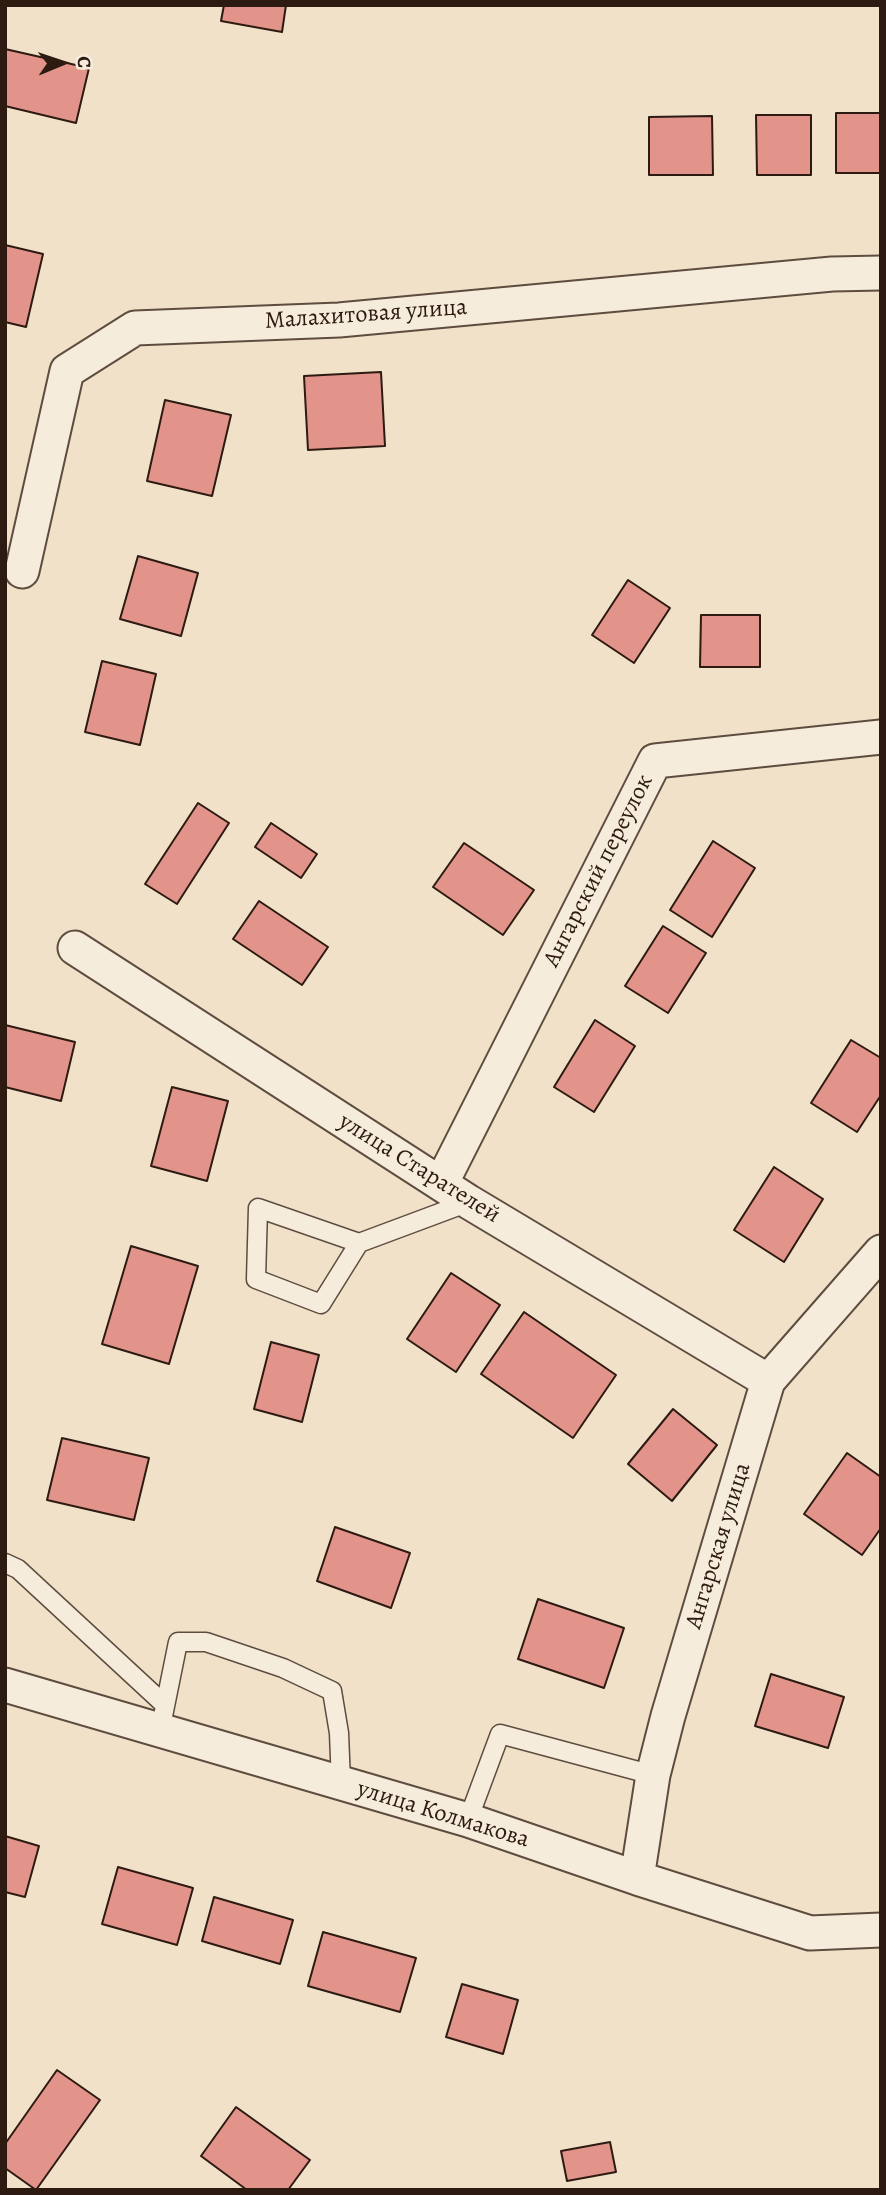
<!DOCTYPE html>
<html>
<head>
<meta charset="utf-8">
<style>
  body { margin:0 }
  #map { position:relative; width:886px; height:2195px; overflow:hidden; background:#f1e1c9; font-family:Alegreya,serif }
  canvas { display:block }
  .frame { position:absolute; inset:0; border:7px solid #2d1a11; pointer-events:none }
  .north { position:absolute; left:28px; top:28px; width:70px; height:70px; -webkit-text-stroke:5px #f6ecdc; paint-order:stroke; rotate:88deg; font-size:19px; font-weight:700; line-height:28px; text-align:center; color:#2d1a11 }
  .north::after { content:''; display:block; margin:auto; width:24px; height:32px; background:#2d1a11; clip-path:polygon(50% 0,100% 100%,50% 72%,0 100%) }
</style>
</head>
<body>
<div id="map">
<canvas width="886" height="2195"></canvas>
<div class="frame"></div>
<div class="north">С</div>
</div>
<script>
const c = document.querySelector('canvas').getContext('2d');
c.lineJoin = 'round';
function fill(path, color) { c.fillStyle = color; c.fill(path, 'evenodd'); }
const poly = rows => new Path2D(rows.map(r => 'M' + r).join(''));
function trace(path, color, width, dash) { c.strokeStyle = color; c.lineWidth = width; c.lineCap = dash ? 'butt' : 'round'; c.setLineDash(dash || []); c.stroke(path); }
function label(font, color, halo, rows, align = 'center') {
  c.font = font + ' Alegreya,serif'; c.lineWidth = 7; c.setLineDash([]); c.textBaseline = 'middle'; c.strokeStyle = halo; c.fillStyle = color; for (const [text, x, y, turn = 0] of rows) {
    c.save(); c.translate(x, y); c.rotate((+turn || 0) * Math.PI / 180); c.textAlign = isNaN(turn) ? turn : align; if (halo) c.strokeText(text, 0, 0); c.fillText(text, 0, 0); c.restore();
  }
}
const building = poly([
  [224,5,286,5,282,32,221,21,224,5],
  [5,49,89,68,76,123,5,106,5,49],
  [836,113,881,113,881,173,836,173,836,113],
  [756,115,811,115,811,175,757,175,756,115],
  [712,116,713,175,649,175,649,117,712,116],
  [5,245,43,254,26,327,5,322,5,245],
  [381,372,385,446,308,450,304,376,381,372],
  [165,400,231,415,212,496,147,481,165,400],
  [138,556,198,573,181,636,120,619,138,556],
  [628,580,670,608,634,663,592,635,628,580],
  [701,615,760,615,760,667,700,667,701,615],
  [102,661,156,674,140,745,85,732,102,661],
  [198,803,229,823,177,904,145,884,198,803],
  [271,823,317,854,301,878,255,847,271,823],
  [713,841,755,868,712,937,670,910,713,841],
  [464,843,534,890,503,935,433,887,464,843],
  [259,901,328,947,302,985,233,939,259,901],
  [663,926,706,953,668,1013,625,986,663,926],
  [595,1020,635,1046,594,1112,554,1087,595,1020],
  [5,1025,75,1042,61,1101,5,1087,5,1025],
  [851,1040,881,1058,881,1095,857,1132,811,1103,851,1040],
  [172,1087,228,1101,207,1181,151,1166,172,1087],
  [774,1167,823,1199,784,1262,734,1230,774,1167],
  [131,1246,198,1266,169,1364,102,1344,131,1246],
  [451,1273,500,1305,456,1372,407,1339,451,1273],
  [524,1312,616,1375,573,1438,481,1374,524,1312],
  [271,1342,319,1355,302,1422,254,1409,271,1342],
  [673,1409,717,1445,672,1501,628,1464,673,1409],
  [62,1438,149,1458,134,1520,47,1500,62,1438],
  [847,1453,881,1477,881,1528,862,1555,804,1514,847,1453],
  [335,1527,410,1553,391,1608,317,1581,335,1527],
  [538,1599,624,1628,604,1688,518,1659,538,1599],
  [771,1674,844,1697,828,1748,755,1726,771,1674],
  [5,1836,39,1846,25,1897,5,1892,5,1836],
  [118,1867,193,1888,177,1945,102,1924,118,1867],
  [214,1897,293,1920,280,1964,202,1941,214,1897],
  [323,1932,416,1958,400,2012,308,1986,323,1932],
  [462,1984,518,2000,503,2054,446,2037,462,1984],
  [57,2070,100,2100,36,2190,5,2168,5,2144,57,2070],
  [236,2107,310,2160,288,2190,247,2190,201,2156,236,2107],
  [610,2142,616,2172,567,2181,561,2151,610,2142]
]);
fill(building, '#e2948b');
trace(building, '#2d1a11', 2);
const lane = poly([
  [359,1243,258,1208,256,1279,321,1304,359,1243,469,1202],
  [5,1563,18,1569,165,1705],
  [160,1731,178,1642,206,1642,283,1668,332,1691,339,1733,341,1783],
  [468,1820,500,1734,653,1775]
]);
const street = poly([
  [22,571,67,371,135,328,339,320,832,274,881,273],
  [75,948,469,1202,768,1381],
  [441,1184,655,761,881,737],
  [5,1685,468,1820,637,1878,810,1933,881,1930],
  [637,1878,653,1775,668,1716,768,1381,881,1252]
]);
trace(lane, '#5e4c3f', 21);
trace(street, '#5e4c3f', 37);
trace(lane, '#f6ecdc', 18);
trace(street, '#f6ecdc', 33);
label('24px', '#2d1a11', '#f6ecdc', [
  ["Малахитовая улица",366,315,-4],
  ["Ангарский переулок",599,871,-63],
  ["улица Старателей",419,1169,32],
  ["Ангарская улица",719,1546,-73],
  ["улица Колмакова",443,1815,17]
]);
</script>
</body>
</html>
